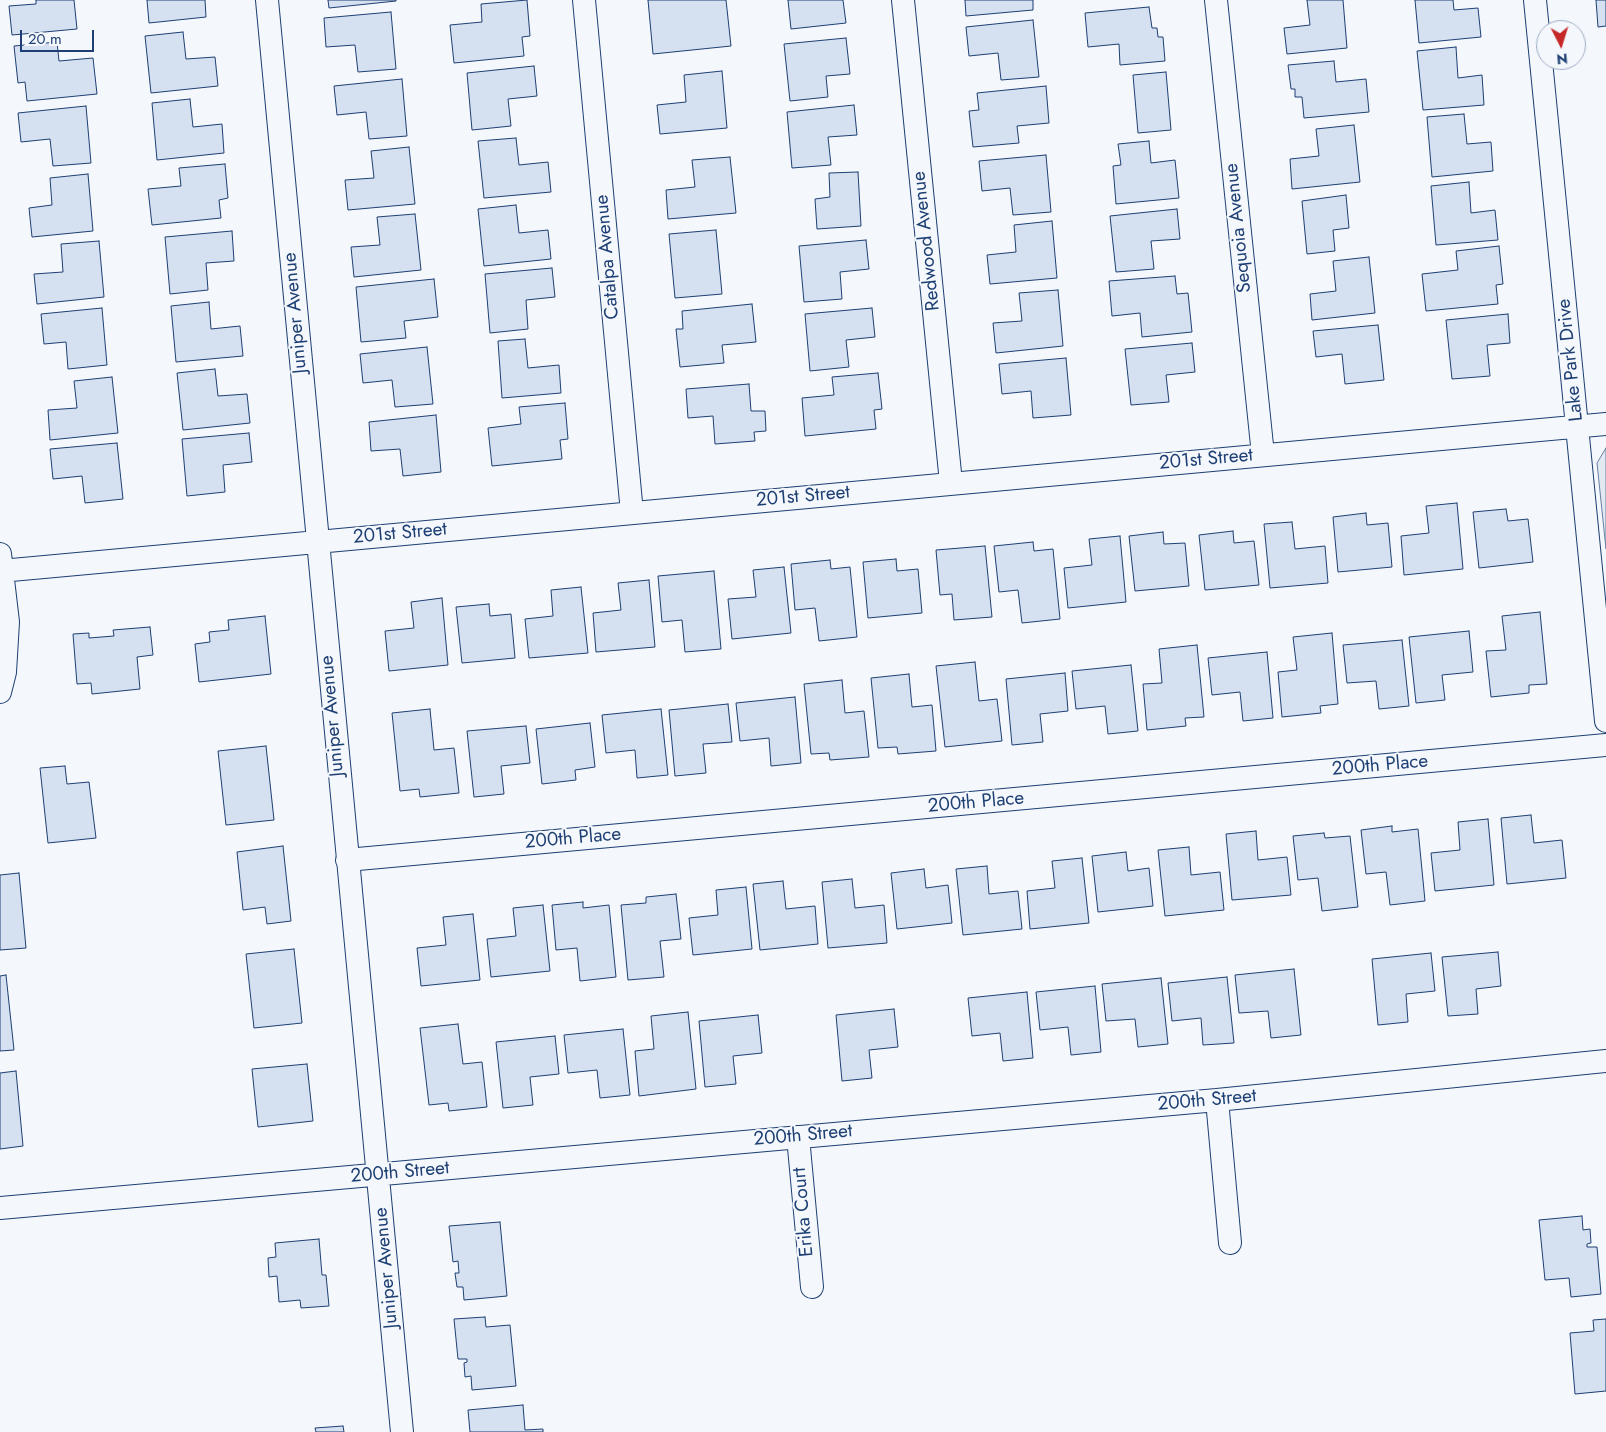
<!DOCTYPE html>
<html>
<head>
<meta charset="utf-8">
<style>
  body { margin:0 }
  #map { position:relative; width:1606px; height:1432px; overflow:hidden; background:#f4f7fb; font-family:Jost,sans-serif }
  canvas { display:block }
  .north { position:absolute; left:1536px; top:20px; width:50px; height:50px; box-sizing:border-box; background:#f4f7fb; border:1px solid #9eadc5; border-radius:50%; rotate:175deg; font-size:14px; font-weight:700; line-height:20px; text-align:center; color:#1d3f73 }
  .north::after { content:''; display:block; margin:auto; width:18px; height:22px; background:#c62828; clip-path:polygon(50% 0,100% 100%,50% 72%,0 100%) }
  .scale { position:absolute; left:20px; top:30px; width:74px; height:22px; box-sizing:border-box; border:2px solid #1d3f73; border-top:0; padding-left:6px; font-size:15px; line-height:18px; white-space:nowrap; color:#1d3f73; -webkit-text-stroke:4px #f4f7fb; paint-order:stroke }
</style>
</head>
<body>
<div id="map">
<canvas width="1606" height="1432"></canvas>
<div class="north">N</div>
<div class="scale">20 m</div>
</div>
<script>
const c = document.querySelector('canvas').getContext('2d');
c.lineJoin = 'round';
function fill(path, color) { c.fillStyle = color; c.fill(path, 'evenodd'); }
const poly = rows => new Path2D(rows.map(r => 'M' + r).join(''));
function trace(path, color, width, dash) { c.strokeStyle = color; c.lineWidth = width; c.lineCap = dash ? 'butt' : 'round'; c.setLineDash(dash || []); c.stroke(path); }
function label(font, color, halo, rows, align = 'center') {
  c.font = font + ' Jost,sans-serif'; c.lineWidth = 4; c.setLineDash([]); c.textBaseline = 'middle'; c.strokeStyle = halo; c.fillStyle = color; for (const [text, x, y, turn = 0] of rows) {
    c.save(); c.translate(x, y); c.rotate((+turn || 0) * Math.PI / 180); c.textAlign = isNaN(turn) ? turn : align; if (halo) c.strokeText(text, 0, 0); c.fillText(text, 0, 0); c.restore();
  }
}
const green = poly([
  [1606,448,1606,549,1597,463,1606,448]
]);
fill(green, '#e3e9f0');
trace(green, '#687fa3', 1);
const building = poly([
  [36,0,74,0,77,29,12,35,9,6,36,4,36,0],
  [147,0,205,0,206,17,149,23,147,0],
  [328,0,396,0,396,1,329,8,328,0],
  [527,0,530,36,522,37,524,56,454,63,450,25,482,22,481,4,527,0],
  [648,0,726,0,731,46,653,54,648,0],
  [788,0,843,0,846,23,791,29,788,0],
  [965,0,1033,0,1033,10,966,16,965,0],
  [1307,0,1343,0,1347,48,1287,54,1284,28,1310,25,1307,0],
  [1415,0,1453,0,1454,10,1478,8,1481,37,1419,43,1415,0],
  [1596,0,1606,0,1606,26,1598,27,1596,0],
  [1149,7,1152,28,1157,28,1158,37,1163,37,1165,61,1120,65,1119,44,1088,47,1085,13,1149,7],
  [391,12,396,69,358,72,355,45,326,47,324,18,391,12],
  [1033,20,1039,77,1001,80,998,53,969,56,966,27,1033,20],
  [183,32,186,59,215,57,218,86,151,93,145,36,183,32],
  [846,38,850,74,826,76,828,97,790,101,784,44,846,38],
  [57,42,59,61,93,58,97,94,27,101,25,82,18,83,14,46,57,42],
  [1456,47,1458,78,1482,75,1484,105,1423,110,1417,51,1456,47],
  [1334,61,1336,82,1366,79,1369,112,1304,118,1302,97,1295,97,1295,89,1291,89,1288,65,1334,61],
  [534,66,537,96,508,99,511,126,472,130,467,73,534,66],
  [722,71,727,128,660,134,657,105,686,102,684,75,722,71],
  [1166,72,1171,130,1138,133,1133,75,1166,72],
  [402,79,407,136,369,139,366,112,337,115,334,86,402,79],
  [1046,86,1049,123,1017,126,1019,143,973,147,969,111,979,110,977,93,1046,86],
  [190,99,193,127,222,124,224,153,157,160,152,103,190,99],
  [854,105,857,135,828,137,831,165,792,168,787,112,854,105],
  [86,106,91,163,53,166,50,139,21,142,18,113,86,106],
  [1464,114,1467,144,1491,142,1493,171,1432,177,1427,117,1464,114],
  [1354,125,1360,182,1292,189,1290,159,1319,156,1316,129,1354,125],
  [516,138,519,165,548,162,551,192,484,198,478,141,516,138],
  [1149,141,1151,163,1175,160,1179,198,1116,204,1113,166,1121,165,1118,144,1149,141],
  [409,147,415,204,348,210,345,180,374,178,371,151,409,147],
  [1046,155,1051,212,1013,215,1010,188,982,191,979,161,1046,155],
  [730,157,736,213,668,219,666,190,695,187,692,160,730,157],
  [225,164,228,198,219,200,221,218,152,225,148,189,181,186,179,168,225,164],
  [858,172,861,226,817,229,815,199,830,197,829,173,858,172],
  [88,174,93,231,32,237,29,208,52,205,50,178,88,174],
  [1469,182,1471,213,1495,210,1498,240,1436,245,1431,186,1469,182],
  [1346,195,1349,228,1333,230,1335,251,1307,254,1302,201,1346,195],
  [516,205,519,233,548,230,551,259,484,266,478,209,516,205],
  [1177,209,1180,239,1151,241,1154,269,1116,272,1110,216,1177,209],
  [415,214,421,270,354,277,351,247,380,245,377,217,415,214],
  [1052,221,1057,278,990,284,987,255,1016,252,1014,225,1052,221],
  [716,230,722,294,675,298,669,234,716,230],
  [232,231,234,261,206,263,208,290,170,294,165,237,232,231],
  [866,240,869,269,840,272,842,299,804,302,799,246,866,240],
  [99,241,104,297,37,304,34,274,63,272,61,244,99,241],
  [1499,246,1503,284,1496,285,1498,304,1426,311,1422,274,1458,270,1456,251,1499,246],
  [1369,257,1375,313,1312,320,1310,294,1336,291,1333,261,1369,257],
  [552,268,555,297,526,300,528,329,490,333,485,274,552,268],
  [1175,276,1177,294,1188,293,1192,332,1142,337,1140,313,1112,316,1109,281,1175,276],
  [434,279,438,317,404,321,406,338,361,342,356,287,434,279],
  [1058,290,1063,346,996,353,993,323,1022,321,1019,293,1058,290],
  [209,302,211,329,240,326,243,356,176,362,171,306,209,302],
  [752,304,756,342,722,345,724,363,680,367,676,329,683,329,682,311,752,304],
  [102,308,107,365,68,369,66,342,44,344,41,314,102,308],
  [872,308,875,337,846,340,849,367,810,371,805,314,872,308],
  [1508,314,1510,343,1487,345,1490,376,1452,379,1446,320,1508,314],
  [1378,325,1384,380,1345,384,1342,354,1316,357,1313,331,1378,325],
  [525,339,528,368,559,365,561,393,502,398,498,341,525,339],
  [1192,343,1195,372,1166,375,1169,402,1131,405,1125,349,1192,343],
  [427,347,433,404,395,407,392,380,363,383,360,354,427,347],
  [1066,358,1071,415,1033,418,1031,391,1002,394,999,364,1066,358],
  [215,369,218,396,247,394,250,423,183,430,177,373,215,369],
  [878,373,882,409,874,410,876,429,805,436,802,398,834,395,832,377,878,373],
  [112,377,118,433,50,440,48,410,77,408,74,381,112,377],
  [749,384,751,411,765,411,766,431,754,432,755,441,715,444,713,416,688,418,686,389,749,384],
  [565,403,568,439,560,440,562,459,492,466,488,428,521,424,519,407,565,403],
  [436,415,441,472,403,476,400,449,371,451,369,422,436,415],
  [249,433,252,462,223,465,225,492,187,496,182,439,249,433],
  [117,443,123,499,85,503,82,476,53,479,50,449,117,443],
  [1457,503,1463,569,1404,575,1401,536,1429,533,1426,506,1457,503],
  [1506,509,1508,521,1528,519,1533,562,1479,568,1473,512,1506,509],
  [1366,513,1367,525,1388,523,1392,567,1338,572,1333,517,1366,513],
  [1292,522,1295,549,1325,546,1328,583,1270,588,1264,524,1292,522],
  [1233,531,1234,543,1254,541,1259,585,1205,590,1199,535,1233,531],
  [1163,532,1164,544,1185,543,1189,586,1135,591,1129,536,1163,532],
  [1120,536,1126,602,1068,608,1064,568,1092,565,1089,539,1120,536],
  [1033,542,1034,551,1053,549,1060,619,1022,623,1018,590,999,592,994,546,1033,542],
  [985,546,992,617,954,620,952,594,940,595,936,550,985,546],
  [896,559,897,571,918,569,922,613,868,618,863,562,896,559],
  [830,560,831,569,850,567,857,637,819,641,815,608,795,610,791,564,830,560],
  [784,567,791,633,732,639,728,599,756,597,753,570,784,567],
  [714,571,721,649,685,652,682,620,662,622,658,576,714,571],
  [649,580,655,647,596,652,593,613,621,610,618,583,649,580],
  [581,587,588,653,529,658,525,619,553,616,551,590,581,587],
  [442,598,448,665,389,671,385,631,414,628,411,602,442,598],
  [489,604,490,616,511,614,515,658,462,663,456,607,489,604],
  [1540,612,1547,684,1529,685,1529,693,1491,697,1486,651,1506,650,1502,616,1540,612],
  [265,616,271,674,199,682,195,644,210,642,209,632,229,630,228,620,265,616],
  [150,627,153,655,137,657,140,689,92,694,91,683,77,684,73,634,89,633,89,638,114,636,113,630,150,627],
  [1469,631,1473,672,1442,675,1445,700,1416,703,1409,637,1469,631],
  [1332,633,1338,704,1320,706,1321,713,1282,717,1278,672,1297,670,1293,637,1332,633],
  [1402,640,1409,706,1379,709,1376,681,1347,683,1343,645,1402,640],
  [1197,645,1204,717,1185,718,1186,726,1147,730,1143,684,1162,683,1159,649,1197,645],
  [1267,652,1273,718,1243,721,1240,692,1212,695,1208,658,1267,652],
  [975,662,979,701,997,699,1002,741,945,747,936,666,975,662],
  [1131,665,1138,731,1108,734,1105,706,1076,709,1072,671,1131,665],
  [1065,673,1068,711,1040,714,1043,742,1012,745,1006,679,1065,673],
  [909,674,912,707,932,705,936,751,898,754,897,747,878,748,871,678,909,674],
  [842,680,845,713,864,711,869,757,830,760,829,753,811,754,804,684,842,680],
  [795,697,801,763,771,766,769,738,740,741,736,703,795,697],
  [728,704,732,742,703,744,706,773,675,776,669,710,728,704],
  [430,709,434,750,454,748,459,793,420,797,419,789,400,791,392,713,430,709],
  [661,709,668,775,637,778,635,750,606,753,602,715,661,709],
  [590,723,595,767,575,770,576,780,542,784,536,729,590,723],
  [526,726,530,763,501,766,504,794,474,797,467,731,526,726],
  [266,746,274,820,226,825,218,751,266,746],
  [65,766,67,784,89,782,96,838,48,843,40,768,65,766],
  [1531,815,1534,843,1562,840,1566,878,1507,884,1501,818,1531,815],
  [1488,819,1494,885,1435,891,1431,853,1460,850,1458,822,1488,819],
  [1392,826,1392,832,1418,829,1425,901,1390,905,1386,872,1366,874,1361,830,1392,826],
  [1256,831,1258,860,1287,857,1291,895,1232,900,1226,834,1256,831],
  [1324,833,1325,838,1350,836,1358,907,1322,911,1318,878,1298,880,1293,836,1324,833],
  [283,846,291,921,267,924,265,907,243,910,237,852,283,846],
  [1189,847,1191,875,1220,872,1224,910,1165,916,1158,850,1189,847],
  [1126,852,1128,871,1149,868,1153,906,1098,912,1092,856,1126,852],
  [1082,858,1089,923,1030,929,1027,891,1055,888,1052,861,1082,858],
  [987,866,989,894,1018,891,1022,929,963,935,956,869,987,866],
  [924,869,926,888,948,885,952,923,897,929,891,873,924,869],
  [19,873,26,948,0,950,0,875,19,873],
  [852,879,855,908,884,905,887,943,828,948,822,882,852,879],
  [783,881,786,909,815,906,818,944,760,950,753,884,783,881],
  [746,887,752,949,693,955,689,918,718,915,716,890,746,887],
  [676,894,681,939,660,941,664,977,628,980,621,905,646,903,646,897,676,894],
  [583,902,583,908,609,905,616,977,580,981,577,948,556,950,552,905,583,902],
  [543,905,550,971,491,977,487,939,516,936,513,908,543,905],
  [473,914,480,980,421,986,417,948,446,945,443,917,473,914],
  [294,949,302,1023,254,1028,246,954,294,949],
  [1498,952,1501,986,1476,989,1478,1014,1448,1016,1442,957,1498,952],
  [1431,953,1435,991,1406,994,1408,1022,1378,1025,1372,959,1431,953],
  [1294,969,1301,1035,1271,1038,1268,1011,1239,1013,1235,975,1294,969],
  [6,975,14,1050,0,1051,0,976,6,975],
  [1227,977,1234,1043,1203,1045,1201,1018,1172,1021,1168,983,1227,977],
  [1161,978,1168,1044,1138,1047,1135,1019,1106,1021,1102,984,1161,978],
  [1095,986,1101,1052,1071,1055,1068,1027,1040,1030,1036,992,1095,986],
  [1027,992,1033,1058,1003,1061,1000,1033,972,1036,968,998,1027,992],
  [894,1009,898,1047,869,1050,872,1078,842,1081,836,1015,894,1009],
  [688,1012,696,1089,639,1096,635,1051,654,1049,651,1016,688,1012],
  [758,1015,762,1053,733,1056,736,1084,705,1087,699,1021,758,1015],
  [458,1024,463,1064,482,1062,487,1107,449,1111,448,1103,429,1105,420,1028,458,1024],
  [623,1029,630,1095,600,1098,597,1070,568,1073,564,1035,623,1029],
  [555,1036,559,1074,530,1077,533,1105,503,1108,496,1042,555,1036],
  [307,1064,313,1121,258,1127,252,1069,307,1064],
  [16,1071,23,1146,0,1149,0,1073,16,1071],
  [1582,1216,1583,1230,1590,1229,1591,1243,1587,1244,1587,1247,1597,1247,1601,1294,1571,1297,1569,1278,1545,1280,1539,1220,1582,1216],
  [500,1222,507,1296,464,1300,463,1287,457,1287,455,1273,459,1273,458,1261,453,1262,449,1226,500,1222],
  [319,1239,322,1275,326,1275,329,1306,301,1308,300,1300,279,1302,277,1276,269,1277,268,1258,276,1257,275,1243,319,1239],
  [485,1317,486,1327,510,1325,516,1386,472,1390,471,1376,465,1377,464,1363,467,1362,467,1359,458,1359,454,1319,485,1317],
  [1606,1319,1606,1391,1575,1394,1570,1333,1594,1331,1593,1320,1606,1319],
  [523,1405,525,1430,543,1429,543,1432,470,1432,468,1410,523,1405],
  [343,1426,344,1432,316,1432,315,1428,343,1426]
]);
fill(building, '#d5e0f0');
trace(building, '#1d3f73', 1);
const street = poly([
  [267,0,402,1432],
  [584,0,632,513],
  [903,0,951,483],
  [1216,0,1263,455],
  [1535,0,1606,721],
  [0,554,8,622,5,672,0,692],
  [0,571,1606,424],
  [347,860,1606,745],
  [1217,1100,1230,1243],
  [798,1137,812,1287],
  [0,1208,1217,1100,1606,1061]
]);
trace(street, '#1d3f73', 24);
trace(street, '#f4f7fb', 22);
label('19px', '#1d3f73', '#f4f7fb', [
  ["Sequoia Avenue",1239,228,-96],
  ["Redwood Avenue",927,241,-96],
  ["Catalpa Avenue",608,257,-95],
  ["Juniper Avenue",296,313,-95],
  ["Lake Park Drive",1571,360,-96],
  ["201st Street",1206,460,-5],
  ["201st Street",803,497,-5],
  ["201st Street",400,534,-5],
  ["Juniper Avenue",333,716,-95],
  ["200th Place",1380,766,-5],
  ["200th Place",976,803,-5],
  ["200th Place",573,839,-5],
  ["200th Street",1207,1101,-5],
  ["200th Street",803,1136,-5],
  ["200th Street",400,1173,-5],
  ["Erika Court",804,1212,-95],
  ["Juniper Avenue",387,1268,-95]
]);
</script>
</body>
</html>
